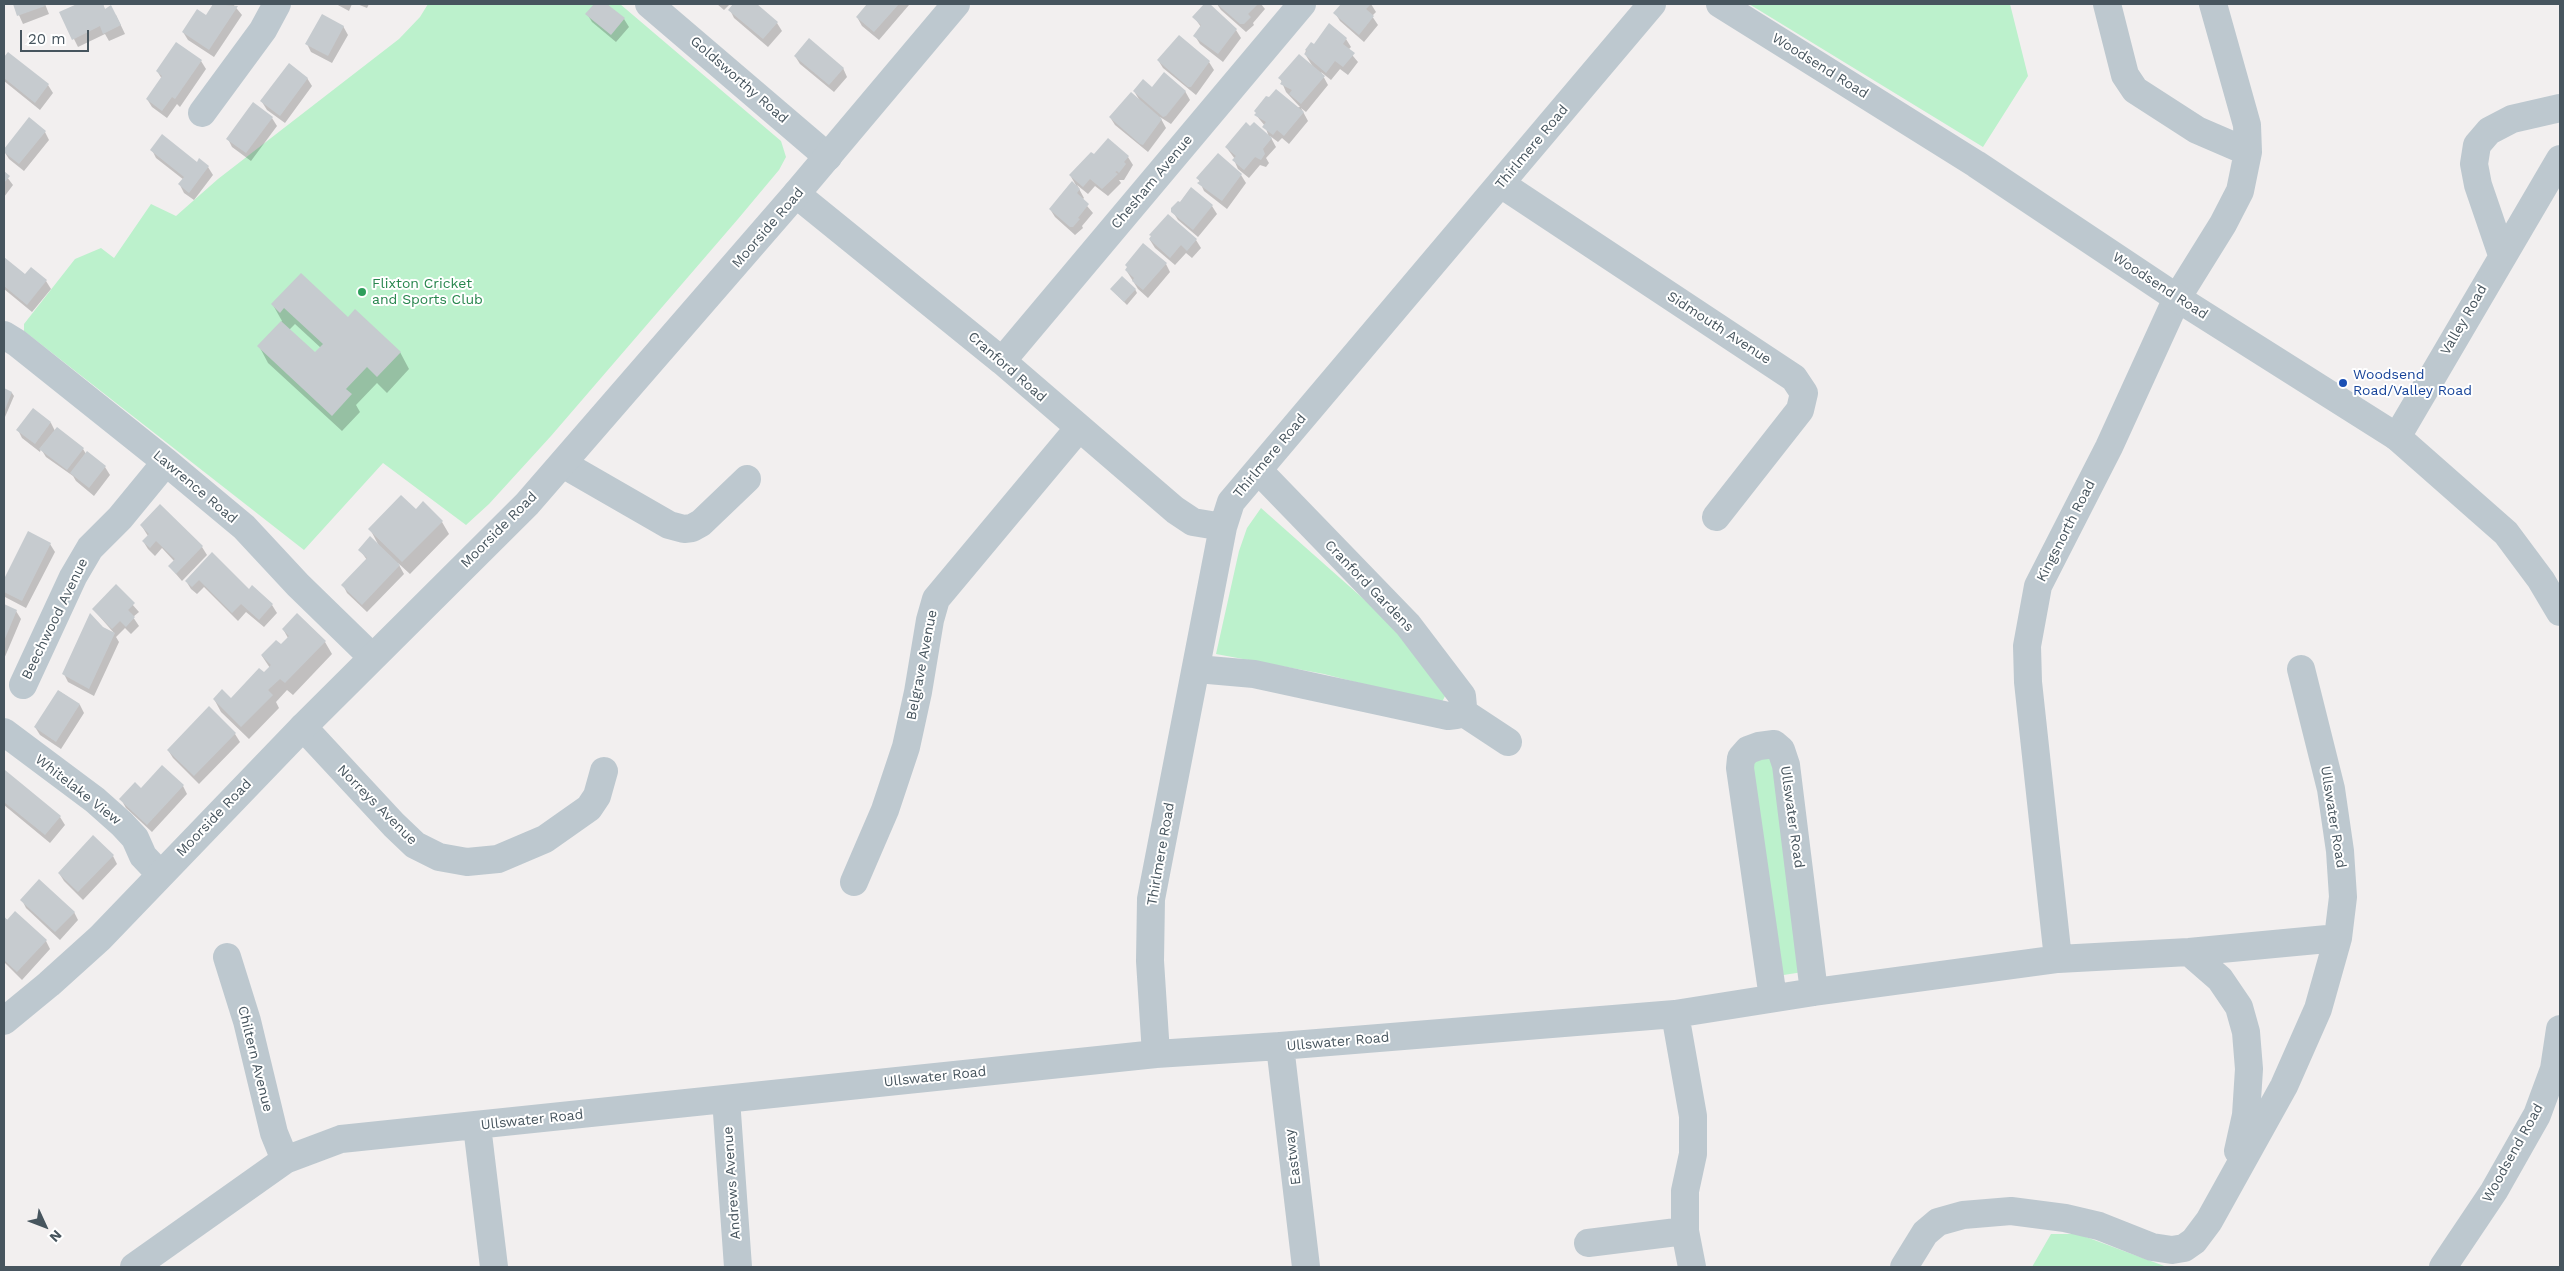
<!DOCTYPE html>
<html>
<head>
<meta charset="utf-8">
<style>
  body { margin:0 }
  #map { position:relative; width:2564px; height:1271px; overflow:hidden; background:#f2efef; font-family:"Work Sans",sans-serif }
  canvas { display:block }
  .frame { position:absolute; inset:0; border:5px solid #47555e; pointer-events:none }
  .north { position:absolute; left:20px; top:1201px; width:50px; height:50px; -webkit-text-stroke:4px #fff; paint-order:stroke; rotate:133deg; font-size:14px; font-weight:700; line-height:20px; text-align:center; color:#47555e }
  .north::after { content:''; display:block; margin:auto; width:18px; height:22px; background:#47555e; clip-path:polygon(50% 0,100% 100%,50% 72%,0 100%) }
  .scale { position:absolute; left:20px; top:30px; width:69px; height:22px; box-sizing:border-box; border:2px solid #47555e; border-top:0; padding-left:6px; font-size:15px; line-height:18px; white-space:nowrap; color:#47555e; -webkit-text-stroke:4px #fff; paint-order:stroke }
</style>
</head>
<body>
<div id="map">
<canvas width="2564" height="1271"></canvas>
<div class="frame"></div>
<div class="north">N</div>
<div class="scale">20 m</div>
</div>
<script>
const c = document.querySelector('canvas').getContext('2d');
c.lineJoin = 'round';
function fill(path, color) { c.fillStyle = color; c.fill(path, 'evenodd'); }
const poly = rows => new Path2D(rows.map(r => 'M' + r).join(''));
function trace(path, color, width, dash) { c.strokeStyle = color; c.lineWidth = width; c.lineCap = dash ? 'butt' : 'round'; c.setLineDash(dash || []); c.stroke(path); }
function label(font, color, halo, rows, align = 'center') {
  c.font = font + ' "Work Sans",sans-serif'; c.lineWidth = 4; c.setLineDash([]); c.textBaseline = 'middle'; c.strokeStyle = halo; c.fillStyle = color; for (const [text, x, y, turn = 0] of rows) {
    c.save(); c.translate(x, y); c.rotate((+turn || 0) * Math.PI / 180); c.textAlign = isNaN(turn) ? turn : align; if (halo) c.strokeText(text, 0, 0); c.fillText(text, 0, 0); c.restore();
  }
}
fill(poly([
  [428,4,620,4,781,141,786,157,779,170,738,219,551,436,489,504,466,525,383,463,304,550,24,331,24,324,75,259,101,248,114,258,151,204,176,216,218,179,399,39,420,17],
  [1749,4,2010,4,2028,76,1983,147],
  [1261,508,1393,625,1446,694,1441,704,1324,674,1216,654,1239,551,1247,528],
  [1754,755,1773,755,1803,972,1777,976,1749,777],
  [2051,1234,2078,1234,2167,1267,2032,1267]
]), '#bcf1cc');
fill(poly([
  [14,4,45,4,49,14,23,24],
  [80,4,103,4,105,10,116,15,125,34,109,41,105,34,78,47,61,13],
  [215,4,233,4,242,15,214,57,188,40,183,32,207,16],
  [336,4,352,4,349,11],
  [357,4,369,4,367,8],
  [595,4,606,4,624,19,629,27,616,42,592,22,587,14],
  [717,4,730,4,724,10],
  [735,4,755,4,777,23,782,31,768,47,734,18,730,10],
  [869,4,908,4,909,5,879,40,862,26,857,17],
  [1205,4,1208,4,1236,30,1241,38,1223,62,1200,44,1195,36,1201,27,1194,17],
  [1217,4,1261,4,1265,9,1253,23,1254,25,1246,32,1221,10],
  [1343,4,1347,7,1349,4,1371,4,1376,12,1372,16,1378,25,1364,42,1340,21,1335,13],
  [343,26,348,35,332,63,311,52,307,44],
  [1179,37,1209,62,1214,70,1196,95,1163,68,1158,60],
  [1346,39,1351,47,1348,50,1358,62,1348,75,1340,69,1331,80,1321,72,1328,85,1306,112,1301,108,1308,121,1289,144,1282,138,1278,142,1270,136,1276,147,1266,158,1269,163,1266,167,1260,165,1249,178,1238,169,1234,160,1235,159,1226,147,1269,137,1265,126,1256,115,1300,107,1286,92,1280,78,1313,67,1305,54,1306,50,1314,46],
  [8,54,48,85,53,93,40,110,4,81,4,59],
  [795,56,843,68,847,77,834,92,800,64],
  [201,61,206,69,180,107,177,104,167,118,152,107,147,99,162,79,157,71],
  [307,78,312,86,285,123,267,110,262,102],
  [1152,88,1185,91,1190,100,1171,124,1160,117,1166,128,1148,152,1115,125,1110,117,1140,101,1134,91],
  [272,118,277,126,251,161,232,147,228,139],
  [29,119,45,132,49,140,24,171,9,159,4,151],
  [1108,140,1128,157,1133,165,1124,180,1119,180,1121,183,1108,196,1095,186,1088,194,1077,185,1084,198,1082,200,1093,213,1082,226,1083,228,1075,235,1055,217,1050,209,1077,187,1070,175,1095,156],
  [152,150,197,163,200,160,208,167,213,175,194,200,184,193,180,185,184,180,156,158],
  [4,173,13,185,4,197],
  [1241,175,1246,183,1227,209,1204,191,1198,178],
  [1191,188,1212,206,1217,214,1198,237,1178,220,1173,212],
  [1150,240,1196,240,1201,248,1192,258,1186,253,1175,265,1155,248],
  [4,259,25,276,46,281,51,289,32,312,4,289],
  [1166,264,1170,272,1148,298,1138,289,1126,270],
  [1111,289,1135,289,1137,293,1127,305],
  [273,305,348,319,400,352,409,369,387,393,377,383,356,405,360,412,342,431,268,363,259,346,282,321],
  [295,324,321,348,315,354,289,330],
  [4,389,12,393,14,396,5,417],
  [33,410,51,423,55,431,83,449,86,454,105,467,110,475,94,496,76,481,73,476,46,457,41,449,40,452,22,438,18,430],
  [416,510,442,522,449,534,410,574,398,563,404,574,367,612,347,593,343,585,367,560,360,550,379,546,370,529],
  [141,525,202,547,207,555,182,581,169,566,174,561,162,548,155,556,148,549,143,541,148,536],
  [28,533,50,544,55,552,26,608,5,597,4,581],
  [212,554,249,590,272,605,277,613,264,627,246,612,238,621,204,587,197,594,191,589,186,581],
  [116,586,139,612,133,617,139,626,131,634,125,628,116,637,119,642,94,696,68,682,64,674,103,628,114,633,93,609],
  [4,605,16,611,21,619,4,659],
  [283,629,325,642,332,654,293,695,287,690,276,702,279,708,249,739,221,712,214,699,231,700,270,668,262,656,281,646,288,638],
  [59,691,80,705,84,713,61,749,40,735,35,727],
  [209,708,235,734,240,742,199,784,173,758,168,750],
  [5,771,60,817,65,825,50,843,4,805],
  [183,786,187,794,152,832,126,808,121,799,141,789],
  [113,856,117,864,83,900,64,881,59,873],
  [22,900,74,912,78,920,60,940,26,908],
  [4,918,46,941,50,949,22,980,4,962]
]), '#0003');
fill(poly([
  [13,4,44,4,45,6,17,16],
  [77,4,103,4,105,9,111,5,121,25,103,34,100,26,72,40,59,12],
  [213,4,238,6,209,50,182,32,197,9,206,15],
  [594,4,607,4,625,18,611,35,585,14],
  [733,4,757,4,778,22,763,39,728,10],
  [867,4,899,4,874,32,856,17],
  [1204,4,1210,4,1237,29,1218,54,1193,36,1201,25,1192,17],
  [1217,4,1258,4,1248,14,1251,17,1244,24,1240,24],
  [1341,4,1371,4,1366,9,1374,16,1359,35,1333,13],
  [322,14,344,26,328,56,305,44],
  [1329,23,1347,38,1343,44,1355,53,1343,67,1335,61,1326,73,1304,54,1307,51,1305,50,1311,42,1314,44],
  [1179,35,1210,61,1191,87,1188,87,1157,60],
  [809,38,844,68,829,85,794,56],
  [176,42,202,60,175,99,172,97,162,111,146,99,162,76,156,71],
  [8,52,49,84,35,103,4,78,4,57],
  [1299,54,1325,76,1301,104,1289,94,1292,90,1280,84,1282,81,1278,78],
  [289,63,308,78,280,116,260,101],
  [1164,72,1186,91,1166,116,1163,117,1133,91,1143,79,1152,87],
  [1276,89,1304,112,1284,136,1277,130,1273,135,1262,127,1266,122,1254,115,1256,113,1254,111,1266,96,1269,97],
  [1131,92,1162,119,1143,145,1140,144,1109,117],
  [253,102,273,117,246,153,226,139],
  [29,117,46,131,19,164,4,152,4,149],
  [1246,122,1250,126,1254,122,1272,138,1263,149,1265,154,1261,160,1255,157,1244,170,1232,160,1236,156,1225,147],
  [162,134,197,162,199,158,209,166,189,193,178,184,184,177,150,150],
  [1108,138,1129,156,1124,162,1126,164,1119,173,1117,171,1115,172,1118,174,1102,189,1090,179,1083,187,1069,175,1091,152,1094,154],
  [1218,153,1242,174,1222,201,1197,183,1200,181,1196,178],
  [4,171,10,176,4,183],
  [1072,181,1080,189,1077,193,1089,204,1078,218,1080,219,1073,227,1070,227,1049,209],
  [1191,187,1213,205,1193,230,1171,212,1171,208,1178,201,1180,202],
  [1168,214,1197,239,1187,251,1181,245,1170,258,1149,239,1151,236,1149,235],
  [1143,243,1167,263,1143,290,1132,281,1134,278,1125,270,1127,267,1125,265],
  [4,257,25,274,31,267,47,280,27,305,4,286],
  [301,273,348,317,355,309,401,352,377,377,367,367,346,389,352,394,332,416,257,346,281,321,315,352,323,344,284,308,280,313,271,304],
  [1122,276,1136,289,1124,302,1110,289],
  [4,388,12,392,4,412],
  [33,408,51,422,35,444,16,430],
  [57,427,84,448,67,470,39,449],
  [87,451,106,466,89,488,70,473],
  [401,495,416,509,423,501,443,521,402,562,368,529],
  [160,504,203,546,176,574,168,566,175,559,156,541,150,548,142,541,149,534,140,525],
  [28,531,51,543,22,601,4,592,4,579],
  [370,536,400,565,362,605,341,585,367,558,358,550],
  [212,552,249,589,252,585,273,604,259,620,241,604,232,613,199,580,192,587,185,581],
  [116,584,135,603,128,610,135,617,126,627,120,621,112,629,92,609],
  [4,604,17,610,4,641],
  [90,613,103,627,115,633,89,689,62,674],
  [297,613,326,641,285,683,280,679,268,690,273,695,241,727,213,699,222,689,231,698,259,668,264,672,271,665,261,655,276,640,281,644,289,636,282,629],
  [58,690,80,704,56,742,34,727],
  [209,706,236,733,194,776,167,750],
  [162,765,184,785,147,825,119,799,135,782,141,788],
  [5,770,61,816,45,835,4,802],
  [93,835,114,855,78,892,58,873],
  [39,879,75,912,55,932,20,900],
  [15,911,47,940,17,972,4,960,4,916,7,920]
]), '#c6cbcf');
trace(poly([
  [649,4,828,157],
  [2107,4,2125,75,2135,90,2197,130,2248,152],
  [202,113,263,30,277,4],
  [1501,184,1794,378,1804,393,1800,410,1716,517],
  [796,194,1002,361,1175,510,1193,522,1223,527],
  [2502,255,2478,185,2474,164,2477,145,2489,131,2512,119,2560,108],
  [4,335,17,343,166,462,244,527,298,585,372,657],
  [1002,361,1302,4],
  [2397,437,2560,159],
  [563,464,669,525,684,529,692,528,701,523,747,479],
  [1197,669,1254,674,1448,716,1456,715,1463,707,1462,696,1408,625,1258,470],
  [23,685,73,577,90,548,120,518,166,462],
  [1461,711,1508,742],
  [303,727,394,825,415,845,439,857,467,862,498,859,545,839,589,808,597,796,604,771],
  [4,732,95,800,122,824,135,838,143,856,160,874],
  [854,882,885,810,906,747,918,692,930,620,936,599,1078,429],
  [2189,952,2220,979,2239,1007,2246,1032,2249,1069,2246,1115,2238,1151],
  [227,957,247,1021,274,1133,285,1160],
  [2058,959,2028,682,2027,646,2038,586,2109,447,2177,298,2223,224,2240,191,2248,152,2247,125,2213,4],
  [1773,998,1740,768,1741,758,1748,750,1759,746,1774,744,1781,750,1786,765,1814,992],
  [1675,1014,1693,1116,1693,1154,1685,1191,1685,1231,1692,1267],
  [1280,1046,1306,1267],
  [1156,1054,1150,961,1151,899,1223,527,1231,502,1652,4],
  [726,1099,738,1267],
  [477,1126,494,1267],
  [1588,1243,1685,1231],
  [134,1267,285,1160,341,1139,1156,1054,1280,1046,1675,1014,1814,992,2058,959,2189,952,2338,938],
  [1904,1267,1925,1233,1938,1222,1963,1215,2011,1211,2065,1218,2099,1226,2152,1247,2172,1250,2184,1248,2194,1241,2209,1221,2284,1086,2318,1009,2338,938,2343,897,2340,851,2331,789,2301,669]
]), '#bdc8cf', 28);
trace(poly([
  [1720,4,1976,164,2177,298,2397,437,2506,533,2541,580,2560,612],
  [4,1021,49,984,100,938,303,727,527,504,796,194,956,4],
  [2443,1267,2494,1191,2537,1115,2554,1069,2560,1029]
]), '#bdc8cf', 28);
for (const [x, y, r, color] of [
  [362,292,5,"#2e9e5b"],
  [2343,383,5,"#1a4fb4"]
]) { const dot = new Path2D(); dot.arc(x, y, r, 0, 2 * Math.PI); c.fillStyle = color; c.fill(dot); trace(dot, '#fff', 2); }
label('14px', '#47555e', '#fff', [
  ["Woodsend Road",1820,66,32],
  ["Goldsworthy Road",739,80,41],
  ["Thirlmere Road",1532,147,-50],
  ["Chesham Avenue",1152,182,-50],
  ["Moorside Road",768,228,-49],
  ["Woodsend Road",2160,286,33],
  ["Valley Road",2464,320,-60],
  ["Sidmouth Avenue",1719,328,33],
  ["Cranford Road",1007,367,41],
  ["Thirlmere Road",1270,456,-50],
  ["Lawrence Road",195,487,40],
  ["Moorside Road",499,530,-45],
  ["Kingsnorth Road",2066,531,-63],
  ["Cranford Gardens",1369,586,46],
  ["Beechwood Avenue",55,619,-64],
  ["Belgrave Avenue",922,665,-79],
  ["Whitelake View",78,790,38],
  ["Norreys Avenue",377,805,45],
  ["Ullswater Road",1792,817,82],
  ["Ullswater Road",2333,817,81],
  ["Moorside Road",214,818,-46],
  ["Thirlmere Road",1161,854,-80],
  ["Ullswater Road",1338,1042,-5],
  ["Chiltern Avenue",255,1059,76],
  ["Ullswater Road",935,1077,-6],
  ["Ullswater Road",532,1120,-6],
  ["Woodsend Road",2513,1153,-61],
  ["Eastway",1293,1157,-97],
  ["Andrews Avenue",732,1183,-94]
]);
label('14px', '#27864d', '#fff', [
  ["Flixton Cricket",372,284],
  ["and Sports Club",372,300]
], 'left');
label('14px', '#164399', '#fff', [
  ["Woodsend",2353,375],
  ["Road/Valley Road",2353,391]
], 'left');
</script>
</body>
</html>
